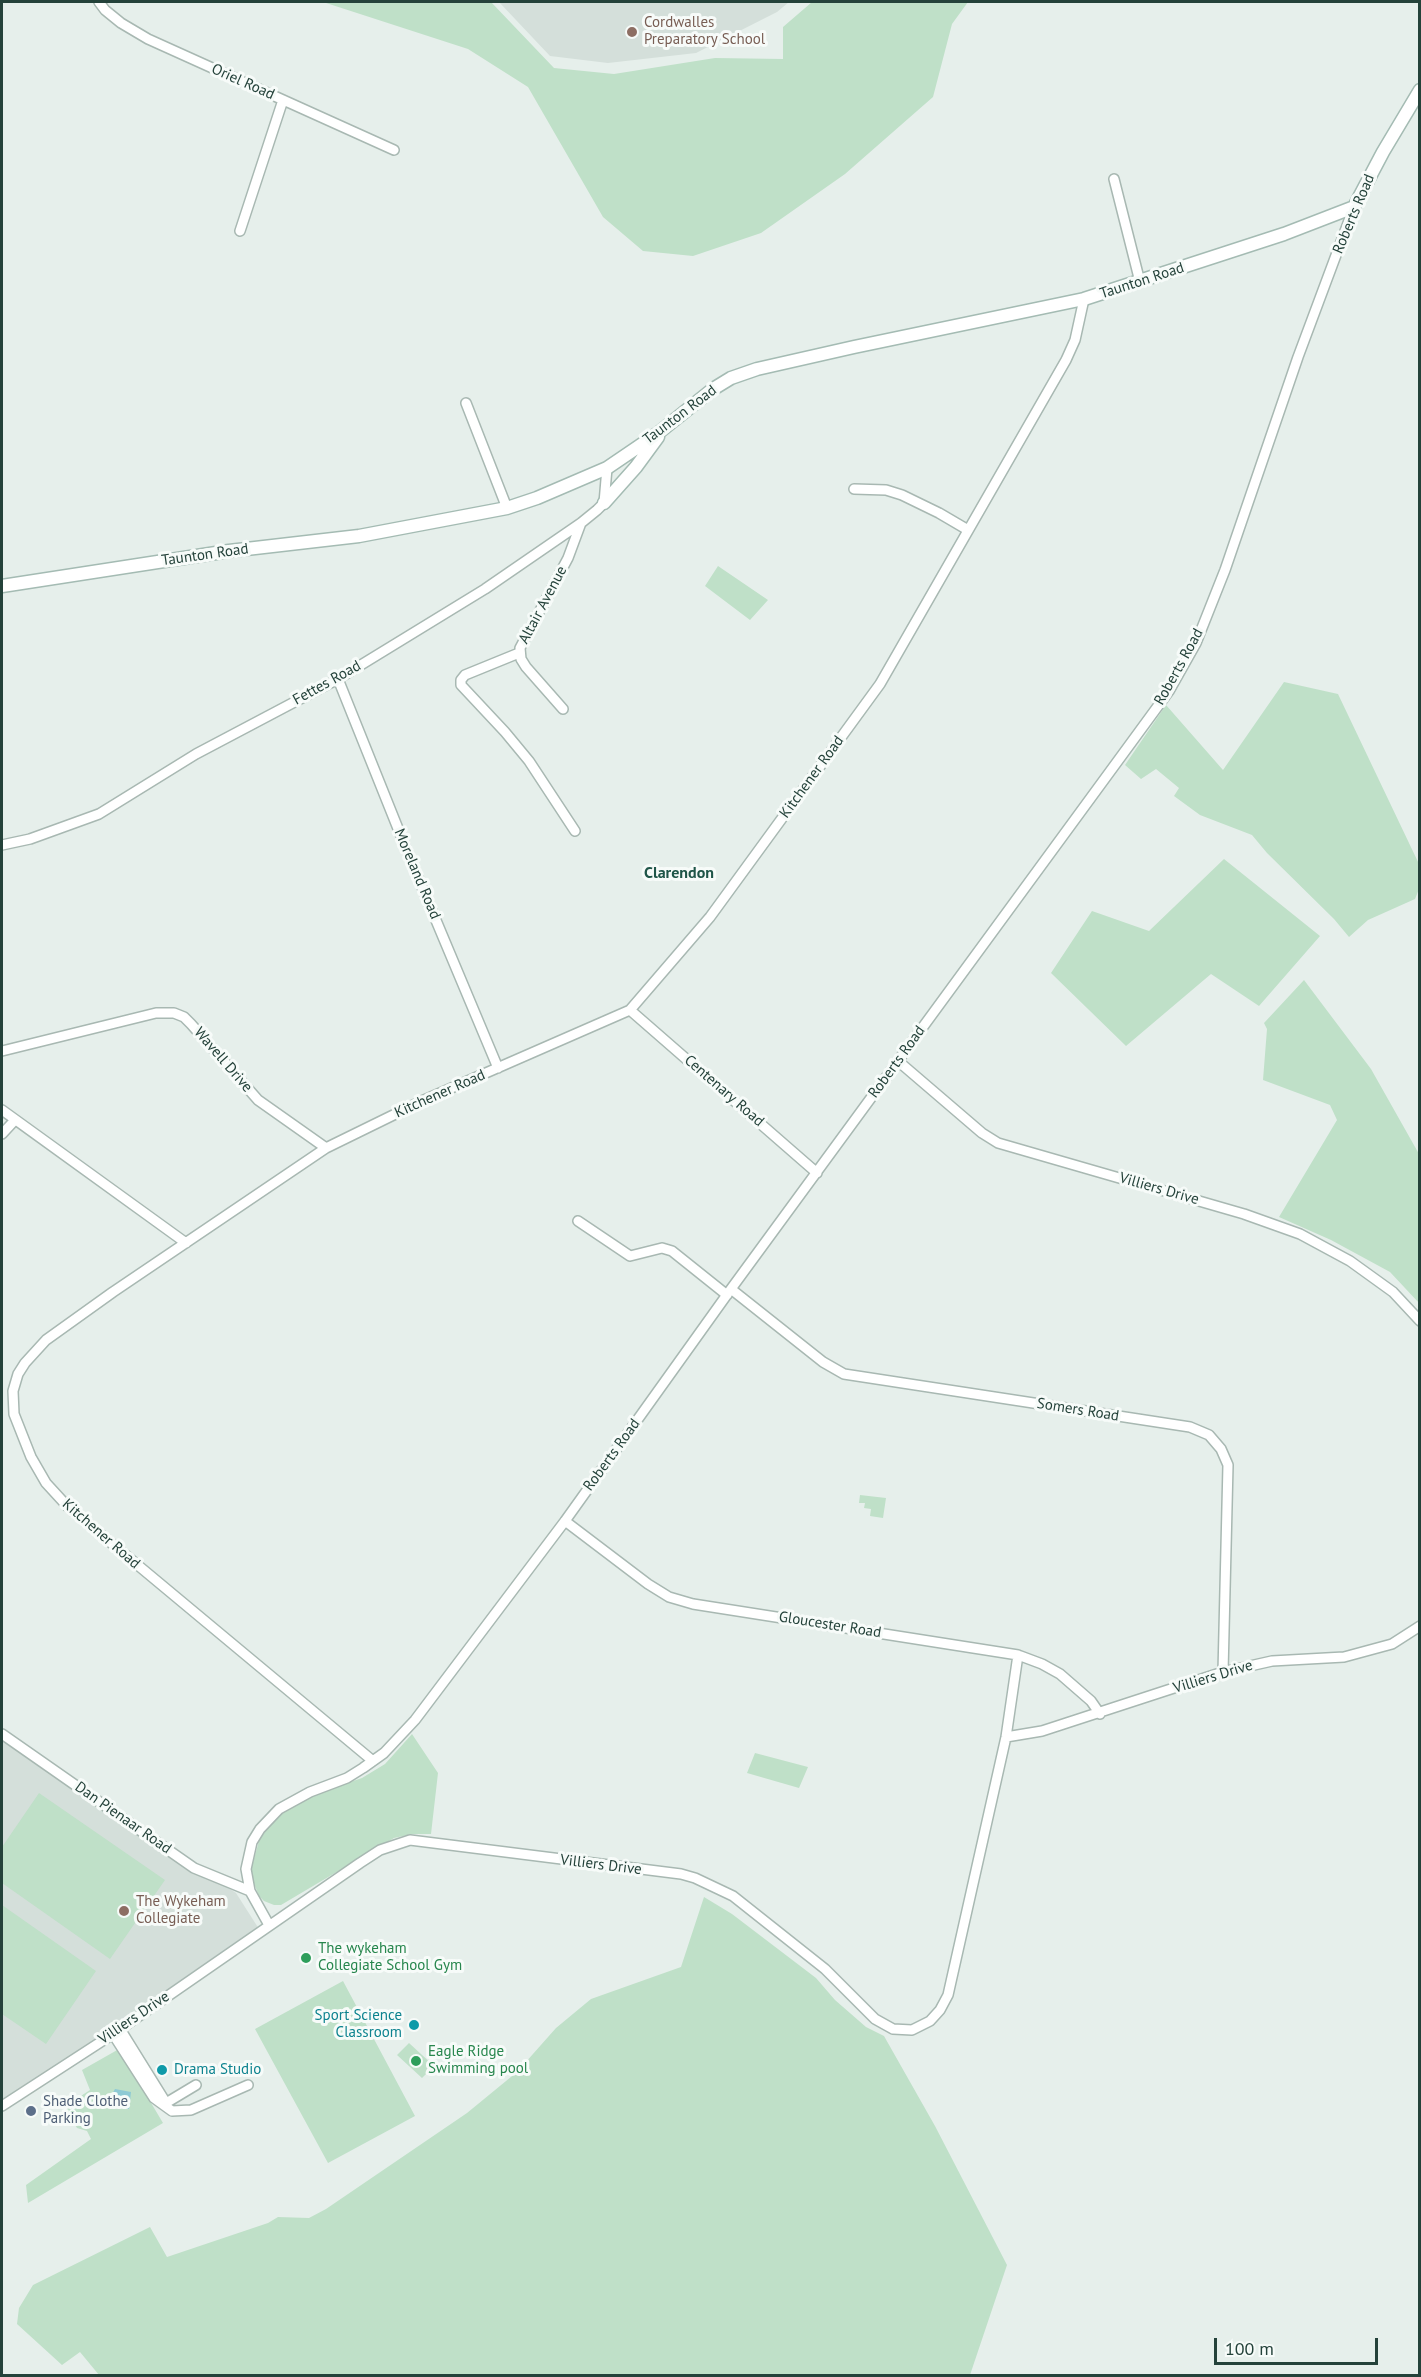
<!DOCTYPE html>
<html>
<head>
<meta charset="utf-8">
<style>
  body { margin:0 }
  #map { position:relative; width:1421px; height:2377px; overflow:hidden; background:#e6efeb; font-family:"PT Sans",sans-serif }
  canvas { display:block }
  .frame { position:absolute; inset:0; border:3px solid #24423a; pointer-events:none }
  .scale { position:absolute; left:1214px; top:2338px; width:164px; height:27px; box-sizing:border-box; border:3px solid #24423a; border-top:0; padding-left:8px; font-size:18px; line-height:21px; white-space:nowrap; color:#24423a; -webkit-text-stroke:4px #f7fbf9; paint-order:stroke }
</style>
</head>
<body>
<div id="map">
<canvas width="1421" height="2377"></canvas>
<div class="frame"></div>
<div class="scale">100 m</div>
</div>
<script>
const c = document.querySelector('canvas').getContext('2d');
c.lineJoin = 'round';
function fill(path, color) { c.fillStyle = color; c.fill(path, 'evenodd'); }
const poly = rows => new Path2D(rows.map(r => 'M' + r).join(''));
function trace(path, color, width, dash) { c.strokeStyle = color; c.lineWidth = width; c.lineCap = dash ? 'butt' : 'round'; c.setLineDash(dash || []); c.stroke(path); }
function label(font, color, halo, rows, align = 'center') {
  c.font = font + ' "PT Sans",sans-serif'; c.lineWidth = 6; c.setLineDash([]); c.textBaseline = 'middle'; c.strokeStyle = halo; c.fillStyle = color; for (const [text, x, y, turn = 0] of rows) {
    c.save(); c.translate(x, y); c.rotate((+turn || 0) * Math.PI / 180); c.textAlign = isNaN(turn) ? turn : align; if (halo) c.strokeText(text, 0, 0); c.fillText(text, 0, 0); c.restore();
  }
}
fill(poly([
  [499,2,789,2,777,12,696,53,608,63,550,56],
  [2,1738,236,1893,259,1929,249,1938,2,2104]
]), '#d4dfda');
fill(poly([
  [323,2,491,2,554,68,614,74,715,58,783,59,783,27,812,2,968,2,952,24,933,97,845,174,761,233,693,256,643,251,603,217,528,87,468,49],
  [718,566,768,600,750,620,705,586],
  [1284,682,1338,694,1419,864,1419,889,1415,899,1368,920,1349,937,1334,919,1267,853,1252,835,1200,815,1174,796,1179,788,1156,769,1141,779,1125,765,1166,705,1223,770],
  [1224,859,1320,936,1259,1006,1211,974,1126,1046,1051,973,1092,911,1149,931],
  [1304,980,1371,1069,1419,1154,1419,1303,1390,1272,1331,1240,1279,1217,1337,1120,1330,1105,1263,1080,1267,1029,1264,1023],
  [860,1495,886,1498,883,1518,870,1516,871,1509,864,1508,865,1503,859,1503],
  [412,1734,438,1773,431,1834,412,1834,394,1838,281,1905,274,1905,264,1901,259,1896,251,1876,252,1866,259,1841,275,1817,288,1808,315,1794,362,1778,385,1764],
  [755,1753,808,1767,799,1788,747,1773],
  [39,1793,165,1880,110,1959,2,1883,2,1847],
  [704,1897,732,1914,816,1978,835,2000,866,2027,884,2036,935,2126,1007,2265,970,2375,99,2375,80,2352,62,2365,17,2324,19,2308,33,2285,150,2227,167,2257,268,2223,278,2217,309,2218,326,2209,467,2113,517,2072,556,2028,591,1999,681,1967],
  [2,1905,96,1971,46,2044,2,2014],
  [343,1981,415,2116,328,2163,255,2029],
  [409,2043,434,2066,422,2078,397,2055],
  [119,2049,163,2123,28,2203,26,2185,91,2139,87,2131,77,2128,64,2107,90,2090,82,2070]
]), '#bfe0c8');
fill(poly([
  [115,2089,131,2092,129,2109,115,2106,110,2098]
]), '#8ec9d4');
const street = poly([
  [99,2,105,10,121,23,148,39,394,150],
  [1114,179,1140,282],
  [240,231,283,100],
  [466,403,507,508],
  [854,489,886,490,902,495,939,513,968,530],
  [519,653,465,675,461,680,461,685,505,732,529,761,575,831],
  [338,679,409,856,498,1068],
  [563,709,526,667,521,659,520,648,568,558,581,523],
  [2,845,30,839,99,814,196,754,338,679,485,589,581,523,597,510,604,503,607,468],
  [630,1010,817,1173],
  [2,1051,156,1013,174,1013,184,1017,191,1024,258,1100,326,1148],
  [898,1061,982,1133,998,1143,1244,1214,1300,1234,1350,1261,1393,1292,1420,1321],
  [2,1110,186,1243],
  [2,1134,15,1120],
  [578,1221,630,1256,662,1248,672,1251,727,1295],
  [731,1289,823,1362,844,1374,1190,1427,1209,1435,1221,1449,1228,1465,1223,1672],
  [565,1521,648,1584,669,1597,693,1604,1018,1655,1042,1664,1060,1674,1091,1701,1100,1714],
  [2,1734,194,1868,250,1891],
  [1006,1737,1042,1731,1223,1672,1272,1661,1344,1657,1392,1644,1420,1626],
  [373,1761,68,1507,46,1483,31,1457,14,1414,13,1391,18,1374,25,1363,46,1340,113,1292,326,1148,424,1100,630,1010,710,917,880,684,1066,360,1075,340,1084,299],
  [269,1925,250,1891,246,1869,252,1842,260,1829,279,1809,310,1792,347,1778,363,1768,384,1753,415,1720,565,1521,731,1289,1169,691,1196,643,1225,570,1298,357,1354,207],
  [120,2029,166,2103,196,2085],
  [113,2034,154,2098,172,2111,191,2110,248,2085],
  [2,2106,113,2034,360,1863,380,1850,410,1840,681,1874,695,1878,733,1896,825,1969,875,2019,893,2029,912,2030,930,2021,940,2010,948,1995,1006,1737,1018,1655]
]);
const secondary = poly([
  [604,503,636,467,658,437],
  [2,586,229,551,359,536,507,508,537,498,607,468,657,434,713,389,731,378,757,369,854,347,1084,299,1284,234,1354,207,1383,152,1420,90]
]);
trace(street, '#a8b8b2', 12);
trace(secondary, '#a4bbb3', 15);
trace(street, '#fff', 9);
trace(secondary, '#fff', 12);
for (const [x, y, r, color] of [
  [632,32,6,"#8d6e63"],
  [124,1911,6,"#8d6e63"],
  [306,1958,6,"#2e9e5b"],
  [414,2025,6,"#0f9aa8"],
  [416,2061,6,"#2e9e5b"],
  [162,2070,6,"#0f9aa8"],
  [31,2111,6,"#5c6f8a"]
]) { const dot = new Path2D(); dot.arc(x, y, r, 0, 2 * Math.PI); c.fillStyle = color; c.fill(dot); trace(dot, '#f7fbf9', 2); }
label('15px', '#785e54', '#f7fbf9', [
  ["Cordwalles",644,23],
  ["Preparatory School",644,40],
  ["The Wykeham",136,1902],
  ["Collegiate",136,1919]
], 'left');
label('15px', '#24423a', '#f7fbf9', [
  ["Oriel Road",243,82,24],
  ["Roberts Road",1354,214,-67],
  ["Taunton Road",1142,281,-18],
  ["Taunton Road",680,415,-37],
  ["Taunton Road",205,555,-8],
  ["Altair Avenue",543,605,-62],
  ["Roberts Road",1179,667,-61],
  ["Fettes Road",327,683,-29],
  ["Kitchener Road",812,777,-54],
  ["Moreland Road",417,874,67],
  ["Wavell Drive",223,1060,49],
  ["Roberts Road",897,1062,-54],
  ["Centenary Road",724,1091,41],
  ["Kitchener Road",440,1094,-24],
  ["Villiers Drive",1159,1189,16],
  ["Somers Road",1078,1410,9],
  ["Roberts Road",612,1455,-54],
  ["Kitchener Road",101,1534,41],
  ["Gloucester Road",830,1625,9],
  ["Villiers Drive",1213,1677,-17],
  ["Dan Pienaar Road",123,1818,35],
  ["Villiers Drive",601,1865,7],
  ["Villiers Drive",134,2018,-34]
]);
label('15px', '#27864d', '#f7fbf9', [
  ["The wykeham",318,1949],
  ["Collegiate School Gym",318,1966],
  ["Eagle Ridge",428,2052],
  ["Swimming pool",428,2069]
], 'left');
label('15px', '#0d838f', '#f7fbf9', [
  ["Sport Science",402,2016],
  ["Classroom",402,2033],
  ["Drama Studio",174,2070,"left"]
], 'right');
label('15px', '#4e5e75', '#f7fbf9', [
  ["Shade Clothe",43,2102],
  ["Parking",43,2119]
], 'left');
label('bold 16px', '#1f5548', '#f7fbf9', [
  ["Clarendon",679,873]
]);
</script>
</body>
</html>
